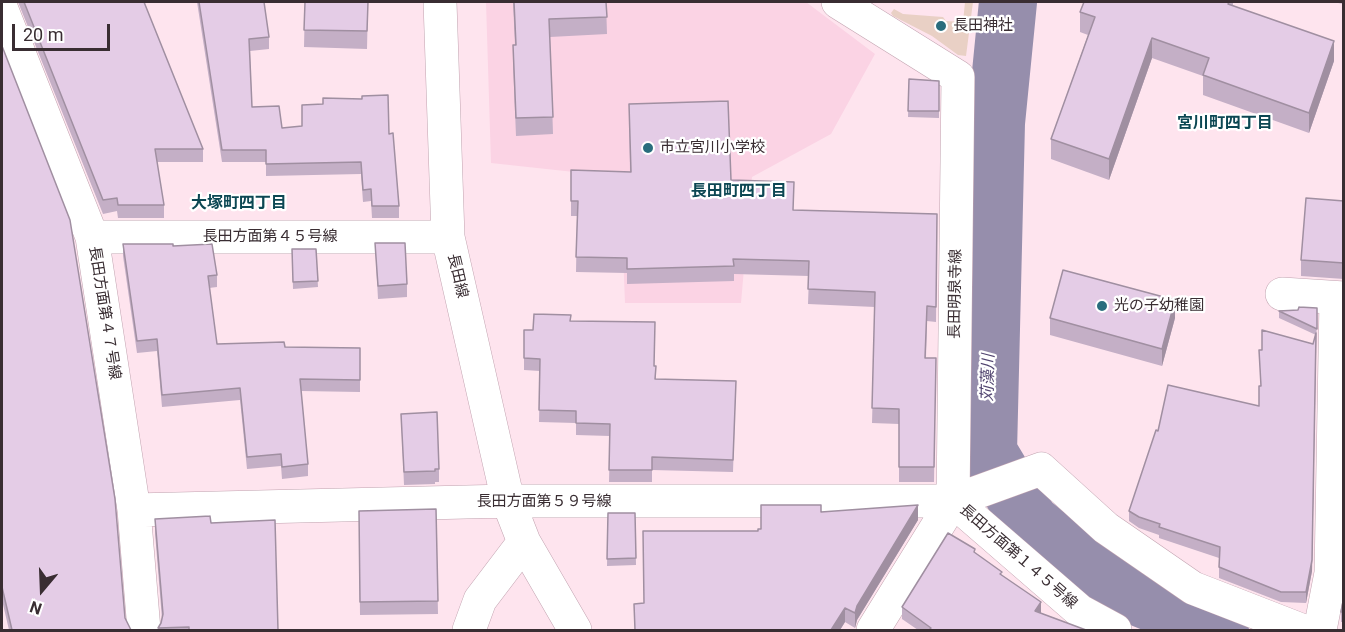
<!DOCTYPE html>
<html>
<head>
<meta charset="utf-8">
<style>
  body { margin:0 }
  #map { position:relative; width:1345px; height:632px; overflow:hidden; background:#fee4ee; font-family:Roboto,sans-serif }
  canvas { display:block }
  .frame { position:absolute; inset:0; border:3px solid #392d32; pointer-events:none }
  .north { position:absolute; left:12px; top:560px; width:60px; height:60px; -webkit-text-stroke:4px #fff; paint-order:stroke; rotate:199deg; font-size:16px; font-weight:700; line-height:24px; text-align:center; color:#392d32 }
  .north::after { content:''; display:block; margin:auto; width:21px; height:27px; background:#392d32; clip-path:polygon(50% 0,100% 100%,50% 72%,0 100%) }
  .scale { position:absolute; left:12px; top:24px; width:98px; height:27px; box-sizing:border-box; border:3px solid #392d32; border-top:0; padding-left:8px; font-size:18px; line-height:21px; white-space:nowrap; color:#392d32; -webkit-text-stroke:4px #fff; paint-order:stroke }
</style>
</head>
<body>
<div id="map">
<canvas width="1345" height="632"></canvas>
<div class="frame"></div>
<div class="north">N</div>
<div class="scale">20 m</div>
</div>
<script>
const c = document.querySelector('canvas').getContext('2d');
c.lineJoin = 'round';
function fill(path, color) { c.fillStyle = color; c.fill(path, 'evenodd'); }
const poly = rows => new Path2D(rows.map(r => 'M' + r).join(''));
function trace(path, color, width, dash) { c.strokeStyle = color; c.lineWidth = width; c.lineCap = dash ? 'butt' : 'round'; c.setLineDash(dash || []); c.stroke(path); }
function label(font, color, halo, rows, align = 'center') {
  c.font = font + ' Roboto,"Noto Sans JP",sans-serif'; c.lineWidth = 4.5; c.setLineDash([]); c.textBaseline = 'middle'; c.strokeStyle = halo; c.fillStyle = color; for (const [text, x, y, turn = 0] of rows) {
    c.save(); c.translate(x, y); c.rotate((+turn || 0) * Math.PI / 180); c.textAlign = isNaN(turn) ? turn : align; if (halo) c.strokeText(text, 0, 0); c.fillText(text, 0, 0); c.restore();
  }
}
fill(poly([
  [486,2,806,2,875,54,831,134,752,177,741,303,625,303,620,177,491,163]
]), '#fbd3e4');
fill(poly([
  [965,2,973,2,966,56,958,55,932,36,893,16,891,13,894,9,903,14,943,17,946,21,963,22]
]), '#e9d0c5');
trace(poly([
  [1008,2,996,123,988,452,1030,522,1109,585,1220,630]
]), '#968eac', 58);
const minor = poly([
  [440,2,448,237,508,501,524,542,575,630],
  [838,2,958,77,953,501,873,630],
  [2,10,92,237,134,510,144,630],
  [92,237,448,237],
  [1282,294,1344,298],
  [953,501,1080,611,1115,630],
  [134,510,508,501,953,501,1041,469,1106,528,1193,588,1301,630],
  [469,630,480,600,524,542],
  [1320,630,1331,573,1336,299]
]);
trace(minor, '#c1a2af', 34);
trace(minor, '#fff', 33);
fill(poly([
  [18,2,144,2,203,149,203,162,157,162,164,205,164,218,118,218,117,211,103,214],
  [197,2,264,2,269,37,269,49,250,51,252,107,282,128,389,134,399,206,399,218,372,218,371,201,363,202,361,174,266,176,266,162,222,162],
  [305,2,368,2,367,49,304,47],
  [513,2,606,2,607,34,550,37,553,134,516,136,513,62,513,45,515,45],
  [1233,2,1233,6,1334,61,1309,133,1203,95,1203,76,1152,58,1109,180,1051,159,1051,139,1088,35,1080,32,1080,12],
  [1332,2,1344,2,1344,4],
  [2,46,125,618,131,630,9,630,2,600],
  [909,79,939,81,939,118,908,117],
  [629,104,731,180,793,210,937,214,936,322,927,321,926,358,936,358,934,482,899,482,899,424,872,423,875,307,808,304,809,276,734,274,734,281,627,284,627,273,576,272,577,216,571,216,571,170,630,172],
  [1344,201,1344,279,1301,276,1301,260],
  [375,243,407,284,407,297,378,299],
  [123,244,173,246,217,275,217,287,209,288,217,344,285,347,360,348,360,392,301,391,308,464,308,476,282,479,281,466,247,469,240,400,162,407,157,351,137,353,123,256],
  [292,249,316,249,318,287,293,289],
  [1317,308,1312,571,1306,603,1281,602,1219,578,1219,558,1159,538,1159,535,1139,528,1129,521,1129,511,1158,431,1259,406,1261,386,1259,350,1313,344,1316,335,1279,318,1279,311,1298,310],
  [1050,318,1175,318,1162,366,1050,335],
  [571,321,654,366,656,379,736,381,733,472,652,470,652,482,609,482,610,436,576,435,576,423,539,422,540,371,524,370,524,330,533,330],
  [401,414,439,469,439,482,435,482,435,484,404,485],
  [436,509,438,614,360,615,359,511],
  [821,512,918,520,857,620,855,628,845,622,840,630,635,630,634,604,644,603,761,529],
  [608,513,635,513,636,565,607,566],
  [155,519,211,523,278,630,158,630,158,628,161,623,162,619,155,533],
  [975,553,1002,575,1041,613,1086,630,918,630,902,619,902,607],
  [1344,596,1344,622,1341,622,1341,612]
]), '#c4afc6');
fill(poly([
  [1152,38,1152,58,1109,180,1109,159],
  [1334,41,1334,61,1309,133,1309,113],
  [1175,300,1175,318,1162,366,1162,349],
  [1316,333,1312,571,1306,603,1306,592],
  [918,505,918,520,857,620,855,628,855,613,857,606],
  [1041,602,1041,614,1035,611],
  [845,608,845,622,840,630,831,630]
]), '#a08fa1');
const building = poly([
  [24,2,144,2,203,149,155,149,164,205,118,205,117,198,103,200,24,2],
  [199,2,264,2,269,37,249,39,252,107,279,106,282,128,302,126,302,105,323,104,323,98,362,99,362,96,388,95,389,134,393,133,399,206,372,206,371,189,363,190,361,162,266,164,266,150,222,150,199,2],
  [305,2,368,2,367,31,304,30,305,2],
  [514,2,606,2,607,17,549,19,553,117,516,118,513,45,516,45,514,2],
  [1084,2,1229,2,1228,4,1334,41,1309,113,1203,75,1209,58,1152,38,1109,159,1051,139,1095,17,1080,12,1084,2],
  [2,46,70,220,115,499,125,618,131,630,12,630,2,587,2,46],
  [909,79,939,81,939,111,908,111,909,79],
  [728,101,731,180,794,182,793,210,937,214,936,307,927,306,925,358,936,358,934,467,899,467,899,409,872,408,875,292,808,289,809,261,733,259,734,266,627,269,627,258,576,257,578,201,571,201,571,170,631,172,629,104,728,101],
  [1306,198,1344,201,1344,263,1301,260,1306,198],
  [375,243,405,243,407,284,378,286,375,243],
  [123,244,173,244,173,246,212,244,217,275,208,276,217,344,284,342,285,347,360,348,360,380,300,379,308,464,282,467,281,454,247,457,240,388,162,395,157,339,137,341,123,244],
  [292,249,316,249,318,281,293,282,292,249],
  [1063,270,1175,300,1162,349,1050,318,1063,270],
  [1299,307,1317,308,1317,329,1279,311,1298,310,1299,307],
  [534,314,571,315,570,321,655,322,654,366,656,366,655,379,736,381,733,460,652,457,652,470,609,470,610,424,576,423,576,411,539,410,540,359,524,358,524,330,533,330,534,314],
  [1262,330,1313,344,1316,333,1312,560,1306,592,1281,592,1219,567,1220,547,1159,527,1160,524,1139,517,1129,511,1156,430,1158,431,1168,385,1259,406,1259,386,1261,386,1259,350,1262,350,1262,330],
  [437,412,439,469,435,469,435,471,404,472,401,414,437,412],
  [761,505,821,505,821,512,918,505,857,606,855,613,845,608,831,630,635,630,634,604,644,603,643,531,758,531,758,529,761,529,761,505],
  [436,509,438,601,360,602,359,511,436,509],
  [608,513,635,513,636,558,607,559,608,513],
  [210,516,211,523,275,520,278,630,189,630,189,627,158,628,161,623,163,614,155,519,210,516],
  [948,533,975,549,974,552,1002,572,1000,574,1041,602,1035,611,1086,630,929,630,931,628,902,607,948,533],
  [1344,596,1344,612,1341,612,1344,596]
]);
fill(building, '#e4cce6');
trace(building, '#a08fa1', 1.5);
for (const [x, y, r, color] of [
  [941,26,6,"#296d7d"],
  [648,148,6,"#296d7d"],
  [1102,306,6,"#296d7d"]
]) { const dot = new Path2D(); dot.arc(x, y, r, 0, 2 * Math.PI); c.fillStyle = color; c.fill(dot); trace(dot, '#fff', 2); }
label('15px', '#392d32', '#fff', [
  ["長田神社",953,26],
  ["市立宮川小学校",660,148],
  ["光の子幼稚園",1114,306]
], 'left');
label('15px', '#392d32', '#fff', [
  ["長田方面第４５号線",270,237],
  ["長田線",457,276,77],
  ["長田明泉寺線",956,294,-89],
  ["長田方面第４７号線",104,313,81],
  ["長田方面第５９号線",544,502],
  ["長田方面第１４５号線",1018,557,41]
]);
label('bold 16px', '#0c4753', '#fff', [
  ["宮川町四丁目",1225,124],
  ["長田町四丁目",739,192],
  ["大塚町四丁目",239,204]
]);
label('italic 16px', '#50436f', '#fff', [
  ["苅藻川",989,378,-89]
]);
</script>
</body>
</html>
